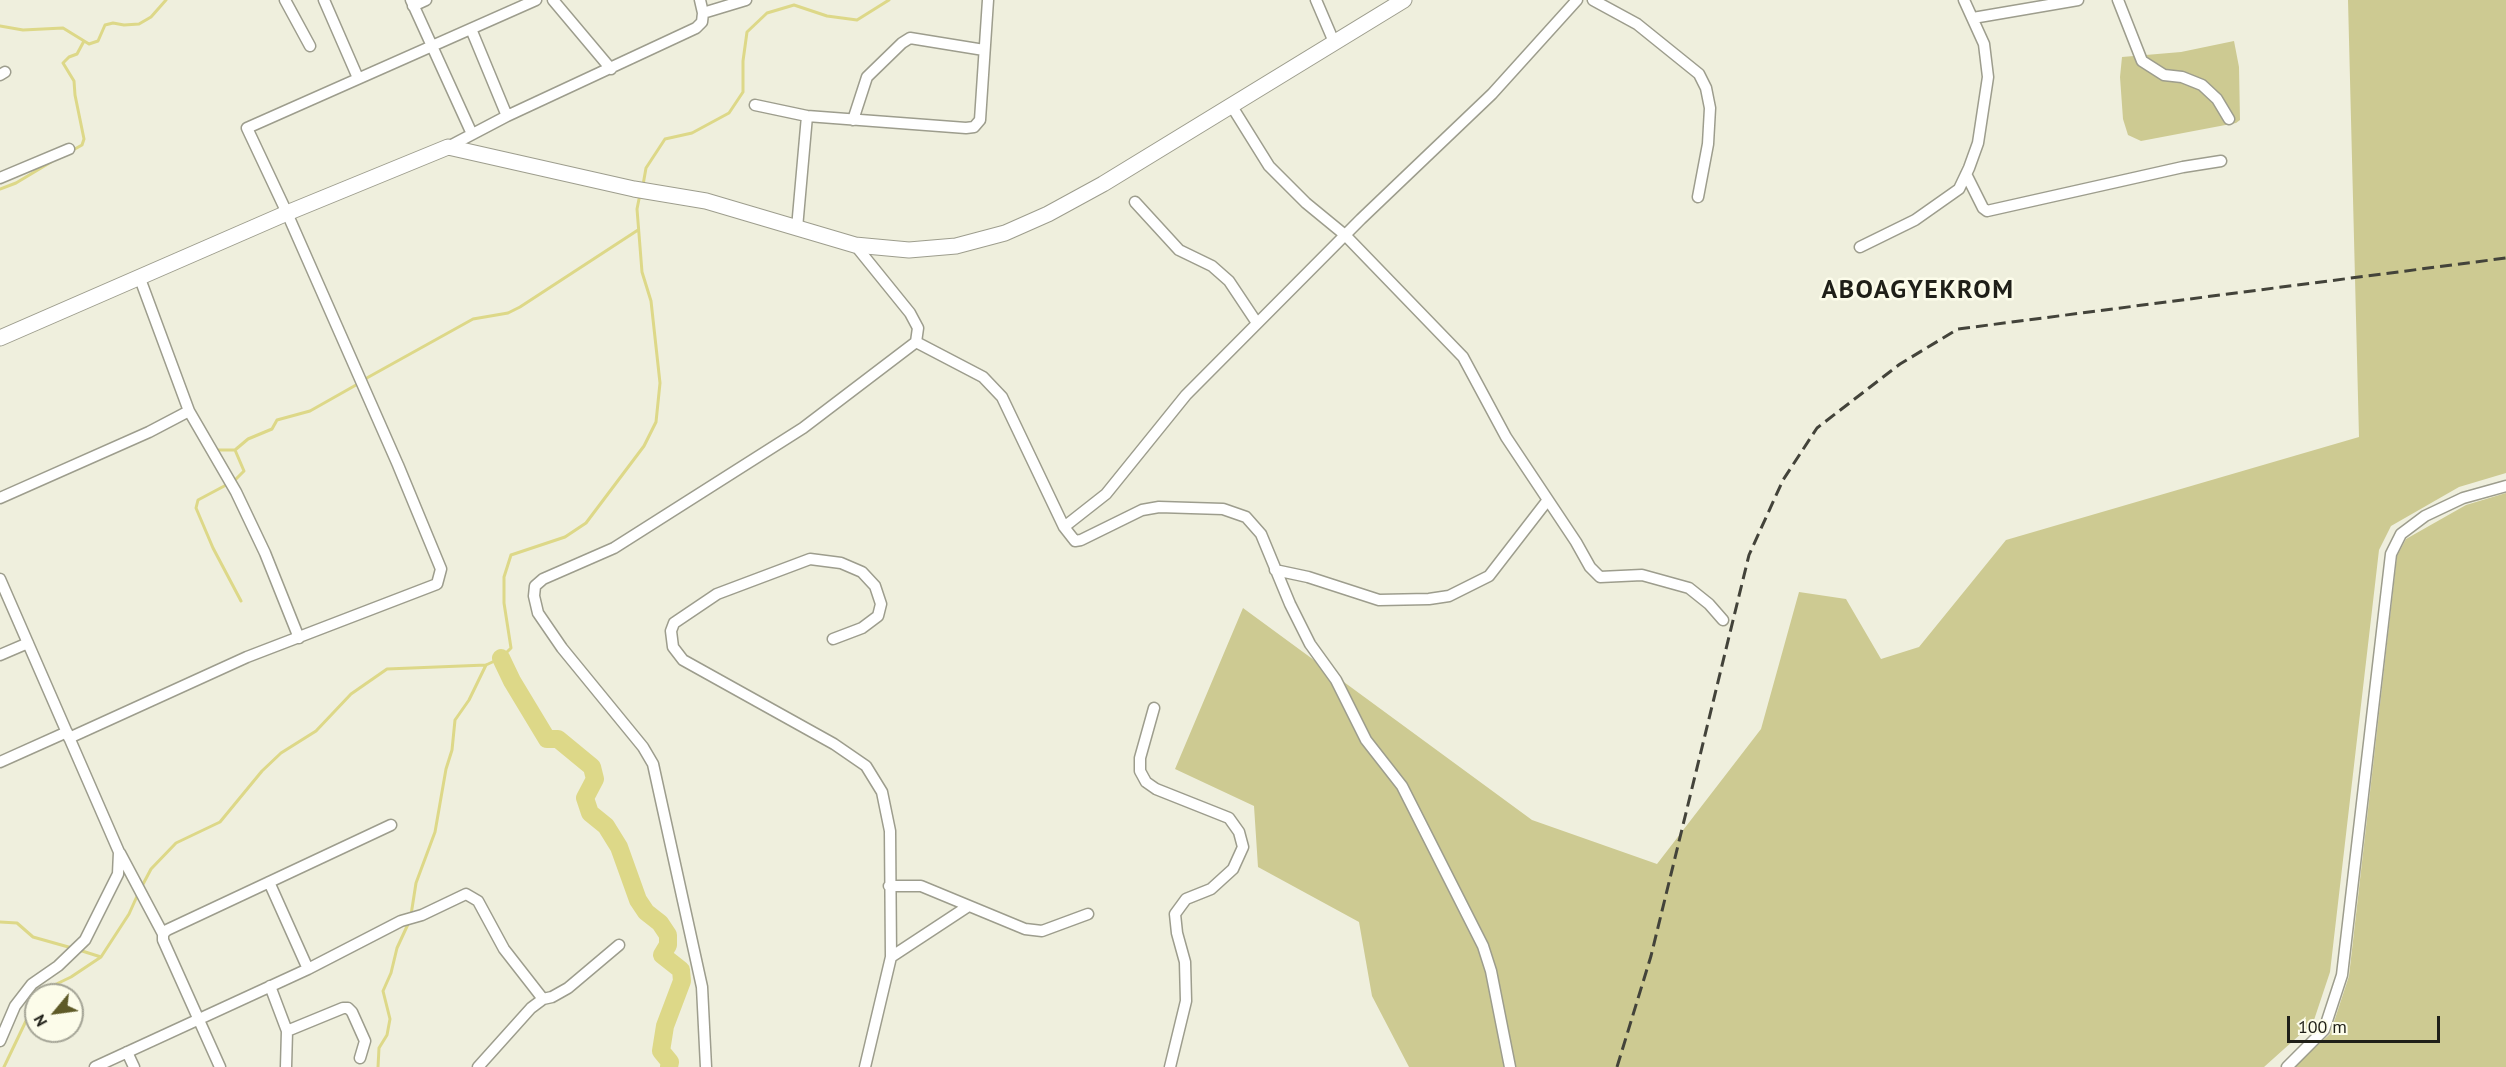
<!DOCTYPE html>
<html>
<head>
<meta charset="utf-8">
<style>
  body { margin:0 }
  #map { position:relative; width:2506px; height:1067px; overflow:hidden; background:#efefdd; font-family:"PT Sans",sans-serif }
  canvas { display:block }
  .north { position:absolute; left:24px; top:983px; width:60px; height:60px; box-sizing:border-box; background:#fcfcea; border:2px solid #a4a496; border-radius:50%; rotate:241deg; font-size:16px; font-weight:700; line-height:24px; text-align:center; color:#1f1f18 }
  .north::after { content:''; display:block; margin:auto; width:21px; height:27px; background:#5e5a27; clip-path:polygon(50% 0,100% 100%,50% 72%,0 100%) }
  .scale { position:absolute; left:2287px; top:1016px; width:153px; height:27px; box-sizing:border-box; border:3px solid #1f1f18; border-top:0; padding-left:8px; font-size:18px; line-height:21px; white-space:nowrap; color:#1f1f18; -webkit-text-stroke:4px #fcfcea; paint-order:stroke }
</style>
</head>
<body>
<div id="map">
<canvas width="2506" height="1067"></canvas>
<div class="north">N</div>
<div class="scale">100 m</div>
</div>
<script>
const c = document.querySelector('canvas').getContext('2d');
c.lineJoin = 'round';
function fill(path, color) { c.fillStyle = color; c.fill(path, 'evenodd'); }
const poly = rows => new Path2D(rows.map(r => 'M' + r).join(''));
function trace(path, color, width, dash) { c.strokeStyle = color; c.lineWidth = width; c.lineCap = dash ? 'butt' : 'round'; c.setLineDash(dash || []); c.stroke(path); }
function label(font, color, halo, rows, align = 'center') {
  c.font = font + ' "PT Sans",sans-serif'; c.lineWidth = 5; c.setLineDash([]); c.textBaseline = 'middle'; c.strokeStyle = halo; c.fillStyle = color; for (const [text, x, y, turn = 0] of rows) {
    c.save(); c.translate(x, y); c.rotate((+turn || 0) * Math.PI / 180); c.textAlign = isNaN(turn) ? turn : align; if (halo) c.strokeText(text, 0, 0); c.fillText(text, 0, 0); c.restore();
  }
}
fill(poly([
  [2348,0,2506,0,2506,473,2459,487,2391,526,2379,550,2330,972,2313,1023,2264,1067,1409,1067,1372,996,1359,922,1258,867,1254,806,1175,769,1243,608,1532,820,1657,864,1761,729,1799,592,1846,599,1881,659,1919,647,2006,540,2359,437],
  [2234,41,2239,67,2240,120,2236,123,2141,141,2128,135,2123,119,2120,77,2122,57,2181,52],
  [2506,493,2506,1067,2293,1067,2330,1034,2349,976,2397,556,2406,539,2466,505]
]), '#cdca92');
trace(poly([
  [0,26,23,30,63,28,89,44,98,41,105,25,113,23,124,25,139,24,151,17,166,0],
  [73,150,82,145,84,139,75,95,74,81,63,63,69,57,77,54,84,41],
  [643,185,646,168,665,139,692,133,729,113,743,92,743,61,747,32,767,13,794,5,827,16,857,20,889,0],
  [0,189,16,183,51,162],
  [365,379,473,319,508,313,520,307,638,230],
  [215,450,235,450,248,439,272,429,277,420,310,411,356,385],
  [235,450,244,471,235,480],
  [228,484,198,500,196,508,213,548,241,601],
  [141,888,151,869,176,843,220,822,262,771,281,753,316,731,351,694,387,669,486,665,501,658,511,648,504,603,504,577,511,555,565,537,586,523,644,446,656,422,660,383,651,301,642,272,637,209,640,194],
  [411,915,416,883,435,832,446,769,452,750,455,720,469,700,486,665],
  [0,922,17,923,33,937,72,948],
  [79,950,101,957],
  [40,995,46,989,71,977,101,957,129,914,138,894],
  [4,1067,36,1000],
  [378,1067,379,1048,387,1035,390,1019,383,991,391,973,397,948,409,922]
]), '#ddd888', 3);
trace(poly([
  [501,658,512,681,547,739,558,739,592,767,595,779,585,798,590,813,606,826,619,847,638,900,646,912,660,923,668,935,668,945,662,955,681,970,682,981,665,1026,661,1051,670,1062,669,1067]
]), '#ddd888', 18);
const street = poly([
  [285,0,310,46],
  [324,0,358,78],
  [411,0,472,134],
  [553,0,611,69],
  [1316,0,1334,42],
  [1593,0,1637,24,1699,74,1706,88,1710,108,1708,144,1698,197],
  [2118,0,2142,61,2164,75,2182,77,2202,85,2217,99,2229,119],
  [413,6,426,0],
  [703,13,746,0],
  [1973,18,2078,0],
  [471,29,507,116],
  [0,75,5,72],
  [755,105,807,116,966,128,974,127,980,120,988,0],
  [1231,105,1269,166,1306,203,1345,235,1463,357,1506,437,1576,542,1590,567,1600,577,1642,575,1689,588,1709,604,1723,620],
  [853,120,867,77,902,43,910,38,984,50],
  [448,147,507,116,696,28,702,22,703,13,700,0],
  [1966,174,1983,208,1987,211,2183,167,2221,161],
  [0,178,69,149],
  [1135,202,1179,250,1212,266,1229,281,1257,323],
  [797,228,807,116],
  [1860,247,1915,220,1959,189,1969,168,1978,143,1988,77,1984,44,1964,0],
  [916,342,983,377,1002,397,1064,527,1075,541,1081,540,1142,510,1159,507,1223,509,1246,517,1261,534,1290,604,1310,644,1336,680,1366,740,1402,786,1483,946,1491,971,1510,1067],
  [189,411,236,492,265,553,299,638],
  [0,498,149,432,189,411,139,276],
  [1064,527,1106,494,1186,395,1361,219,1492,94,1577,0],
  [1275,570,1308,577,1379,600,1429,599,1449,596,1489,576,1547,501],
  [0,579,119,852,118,874,85,940,58,966,32,984,15,1006,0,1041],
  [833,639,862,628,878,616,881,604,875,586,862,572,841,563,810,559,717,594,674,623,671,631,673,647,683,660,834,744,866,766,882,792,890,831,891,957,865,1067],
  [0,655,28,643],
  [1154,708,1140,758,1140,771,1146,782,1156,789,1229,818,1239,832,1243,847,1233,869,1211,889,1186,899,1175,914,1177,933,1185,962,1186,1001,1170,1067],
  [69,738,247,657,437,584,441,569,398,465,287,213,247,128,536,0],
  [0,762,67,732],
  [120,853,163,934,163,940,220,1067],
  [269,882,308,969],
  [889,886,921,886,1025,929,1042,931,1088,914],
  [163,934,167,930,391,825],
  [891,957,967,907],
  [270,986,287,1031],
  [127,1052,134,1067],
  [95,1067,308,969,401,921,422,915,466,894,478,901,504,949,543,999],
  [286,1067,287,1031,343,1008,348,1008,352,1012,365,1041,360,1058],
  [478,1067,531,1008,543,999,552,997,568,988,619,945],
  [706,1067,702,987,653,764,643,747,562,648,538,613,534,596,535,586,543,579,614,548,803,428,916,342,918,328,910,313,855,245],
  [2287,1067,2324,1030,2342,975,2391,554,2401,534,2425,516,2463,498,2506,486]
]);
const secondary = poly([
  [0,338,287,213,448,147,634,189,706,201,855,245,909,250,956,246,1005,233,1048,214,1103,184,1404,0]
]);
trace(street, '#9d9d8d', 13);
trace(secondary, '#9d9d8d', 17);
trace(street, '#fff', 10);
trace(secondary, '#fff', 15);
trace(poly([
  [1617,1067,1651,956,1749,555,1783,480,1817,428,1900,364,1958,329,2506,258]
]), '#43433a', 3, [12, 6]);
c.letterSpacing = '1.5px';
label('bold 26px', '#1f1f18', '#fcfcea', [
  ["ABOAGYEKROM",1918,291]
]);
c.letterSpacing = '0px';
</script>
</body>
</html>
